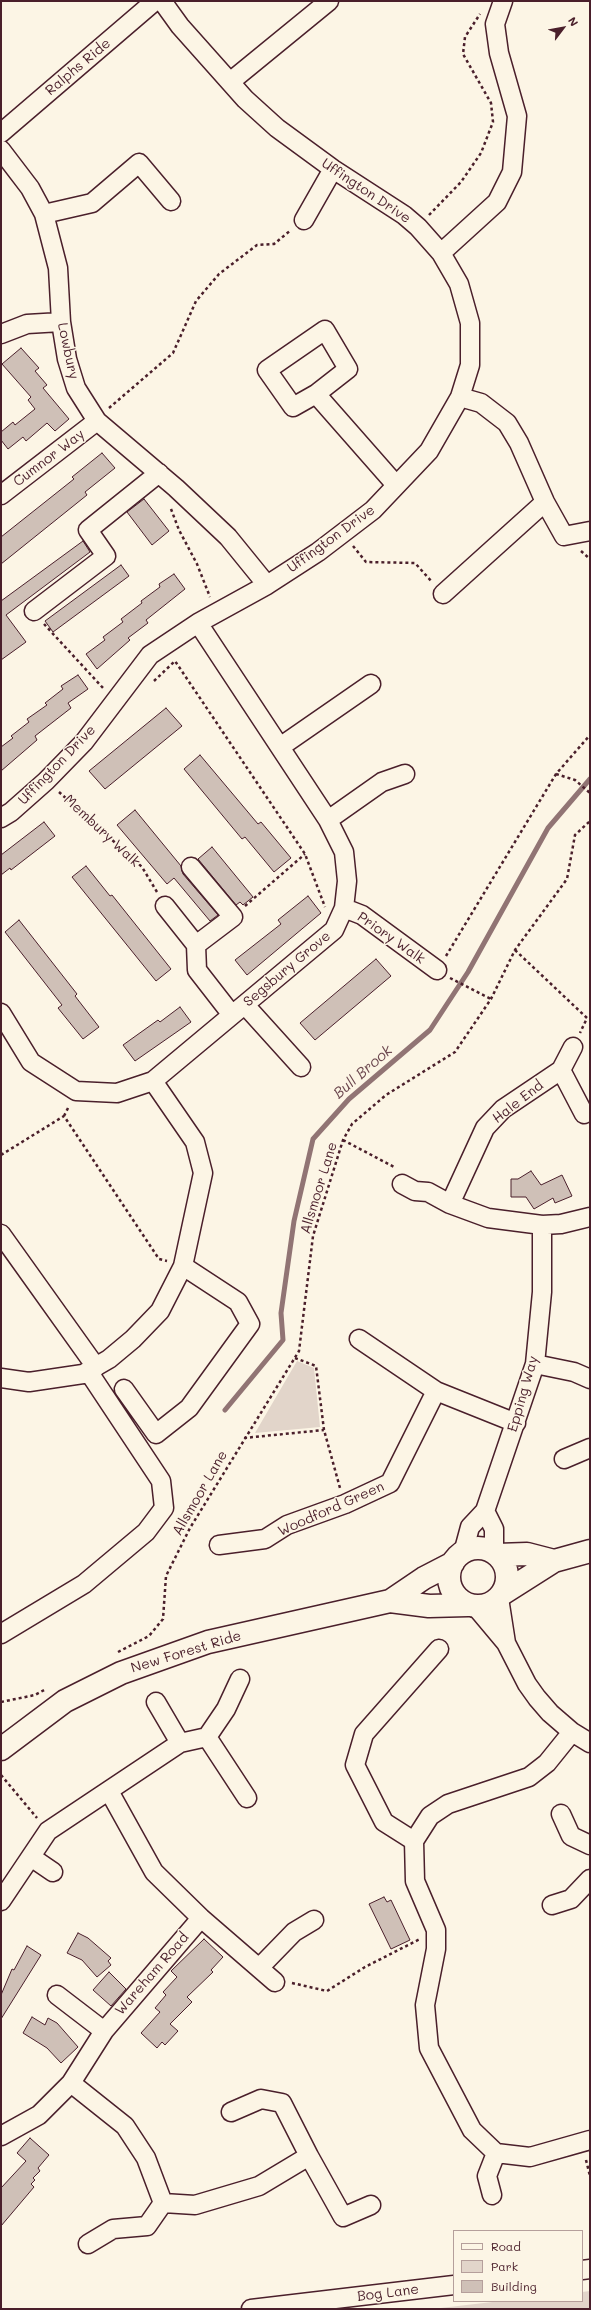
<!DOCTYPE html>
<html>
<head>
<meta charset="utf-8">
<style>
  body { margin:0 }
  #map { position:relative; width:591px; height:2310px; overflow:hidden; background:#fcf5e5; font-family:Mali,sans-serif }
  canvas { display:block }
  .frame { position:absolute; inset:0; border:2px solid #4a1f2b; pointer-events:none }
  .legend { position:absolute; left:453px; top:2230px; width:130px; height:72px; box-sizing:border-box; background:#fcf5e5; border:1px solid #b59f9b; margin:0; padding:5px 7px; list-style:none; font-size:12px; color:#4a1f2b }
  .legend li { display:flex; align-items:center; gap:8px; height:20px }
  .legend b { width:20px; border:1px solid #b59f9b }
  .north { position:absolute; left:543px; top:8px; width:40px; height:40px; -webkit-text-stroke:3px #fcf5e5; paint-order:stroke; rotate:58deg; font-size:11px; font-weight:700; line-height:16px; text-align:center; color:#4a1f2b }
  .north::after { content:''; display:block; margin:auto; width:14px; height:18px; background:#4a1f2b; clip-path:polygon(50% 0,100% 100%,50% 72%,0 100%) }
</style>
</head>
<body>
<div id="map">
<canvas width="591" height="2310"></canvas>
<div class="frame"></div>
<ul class="legend">
<li><b style="height:5px;background:#fcf5e5"></b>Road</li>
<li><b style="height:11px;background:#e2d5ca"></b>Park</li>
<li><b style="height:11px;background:#cfc0b7"></b>Building</li>
</ul>
<div class="north">N</div>
</div>
<script>
const c = document.querySelector('canvas').getContext('2d');
c.lineJoin = 'round';
function fill(path, color) { c.fillStyle = color; c.fill(path, 'evenodd'); }
const poly = rows => new Path2D(rows.map(r => 'M' + r).join(''));
function trace(path, color, width, dash) { c.strokeStyle = color; c.lineWidth = width; c.lineCap = dash ? 'butt' : 'round'; c.setLineDash(dash || []); c.stroke(path); }
function label(font, color, halo, rows, align = 'center') {
  c.font = font + ' Mali,sans-serif'; c.lineWidth = 3; c.setLineDash([]); c.textBaseline = 'middle'; c.strokeStyle = halo; c.fillStyle = color; for (const [text, x, y, turn = 0] of rows) {
    c.save(); c.translate(x, y); c.rotate((+turn || 0) * Math.PI / 180); c.textAlign = isNaN(turn) ? turn : align; if (halo) c.strokeText(text, 0, 0); c.fillText(text, 0, 0); c.restore();
  }
}
fill(poly([
  [297,1361,314,1368,320,1427,255,1433],
  [590,2291,590,2309,432,2309,501,2301,582,2301,582,2292]
]), '#e2d5ca');
trace(poly([
  [225,1410,283,1340,281,1313,294,1221,313,1139,349,1099,430,1030,468,972,548,828,590,779]
]), '#917474', 5);
const building = poly([
  [21,348,39,368,35,371,47,385,43,388,69,419,55,431,47,423,26,441,23,437,8,449,1,440,1,432,13,422,15,425,35,409,28,400,31,397,2,364,21,348],
  [102,453,115,468,85,492,87,495,1,564,1,537,74,479,72,477,102,453],
  [144,499,169,531,152,545,127,512,144,499],
  [83,541,90,552,6,615,26,642,1,660,1,601,83,541],
  [121,565,129,576,53,632,45,621,121,565],
  [174,574,185,589,146,620,148,623,128,638,130,640,97,669,86,654,105,640,103,637,123,622,121,619,142,603,141,601,160,587,159,584,174,574],
  [78,675,88,689,68,703,71,708,35,736,37,740,1,771,1,747,13,738,11,736,29,722,27,719,47,705,45,703,63,689,61,686,78,675],
  [166,708,182,726,105,789,89,771,166,708],
  [200,755,258,824,261,822,291,858,274,872,245,837,242,839,184,769,200,755],
  [135,810,181,866,183,874,218,915,210,921,174,878,167,884,117,825,135,810],
  [44,822,55,836,11,870,10,868,1,875,1,855,44,822],
  [212,847,253,897,243,905,240,902,236,905,198,859,212,847],
  [86,866,110,896,112,895,171,969,156,981,72,877,86,866],
  [308,896,321,913,247,975,235,960,281,924,278,920,308,896],
  [19,920,77,994,75,996,99,1027,83,1039,58,1008,62,1005,5,932,19,920],
  [376,959,391,976,315,1040,300,1023,376,959],
  [180,1007,191,1022,135,1061,123,1045,158,1020,160,1022,180,1007],
  [531,1171,541,1185,562,1175,572,1196,555,1203,553,1198,534,1209,526,1197,511,1197,511,1179,518,1179,531,1171],
  [384,1897,387,1902,391,1900,410,1940,391,1949,369,1904,384,1897],
  [78,1933,88,1938,111,1958,108,1961,111,1965,97,1977,82,1960,67,1953,78,1933],
  [204,1939,223,1957,211,1970,213,1972,187,1997,192,2002,170,2024,178,2031,165,2045,162,2042,157,2048,141,2033,160,2012,155,2008,166,1995,163,1992,177,1977,171,1971,204,1939],
  [27,1946,41,1955,1,2019,1,1995,12,1969,14,1970,27,1946],
  [109,1972,126,1989,111,2006,93,1990,109,1972],
  [32,2017,45,2025,48,2018,57,2023,78,2047,61,2063,47,2048,23,2033,32,2017],
  [30,2138,49,2155,38,2168,40,2171,33,2178,35,2180,31,2184,34,2187,1,2226,1,2188,26,2161,17,2153,30,2138]
]);
fill(building, '#cfc0b7');
trace(building, '#4a1f2b', 1);
const minor = poly([
  [230,82,329,1],
  [1,133,155,1],
  [1,150,30,188,44,214,58,268,61,322,67,359,76,388,97,421,176,488,228,537,267,585],
  [44,214,92,203,139,163,171,201],
  [304,220,333,169],
  [441,253,497,202,512,172,517,116,499,53,495,24,503,1],
  [1,334,27,324,61,322],
  [316,394,348,369,325,330,267,370,293,407,316,394,396,485],
  [460,397,481,403,507,423,519,443,545,502,564,536,590,531],
  [1,495,97,421],
  [443,594,545,502],
  [34,611,106,556,88,530,159,473],
  [280,747,371,684],
  [1,818,11,812,46,781,84,742,150,655,198,623,267,585,318,552,373,510,429,451,460,397,470,365,470,323,459,284,441,253,418,227,404,215,333,169,277,128,245,99,180,26,162,1],
  [328,820,382,782,405,774],
  [165,906,196,945,233,917,191,867],
  [344,908,362,915,437,970],
  [196,945,197,970,232,1015],
  [245,1005,301,1067],
  [1,1013,31,1062,76,1091,117,1093,153,1081,334,930,344,908,347,881,344,852,328,820,198,623],
  [561,1070,584,1114],
  [402,1184,415,1191,428,1192,450,1204,488,1218,542,1225,561,1224,590,1217],
  [450,1204,485,1128,503,1109,561,1070,573,1047],
  [1,1234,96,1367],
  [359,1339,436,1391],
  [535,1364,574,1372,590,1379],
  [1,1378,29,1382,83,1374,109,1359,133,1339,160,1311,183,1266,203,1173,195,1142,153,1081],
  [124,1389,156,1434,189,1408,250,1324,238,1302,183,1266],
  [564,1459,590,1448],
  [485,1511,494,1529,494,1553],
  [219,1545,265,1539,287,1525,345,1504,390,1483,436,1391,516,1423],
  [463,1553,470,1527,485,1511,535,1364,542,1292,542,1225],
  [499,1598,506,1643],
  [475,1606,506,1643,527,1684,537,1698,550,1713,572,1732,590,1743],
  [1,1634,84,1584,146,1532,164,1508,161,1481,88,1371],
  [156,1702,180,1743],
  [572,1732,547,1763,529,1777,448,1804,430,1816,414,1841,415,1881,436,1930,436,1949,425,2005,429,2048,472,2130,496,2153,530,2157,590,2140],
  [207,1737,226,1709,240,1679],
  [109,1791,154,1872,201,1918,275,1982],
  [561,1814,571,1836,590,1845],
  [414,1841,384,1822,355,1765,364,1734,439,1649],
  [31,1857,53,1872],
  [1,1901,48,1831,180,1743,207,1737,247,1798],
  [552,1905,571,1899,590,1879],
  [259,1968,294,1932,314,1920],
  [57,1995,104,2031],
  [71,2083,125,2126,146,2158,163,2203,195,2205,259,2186,309,2156,282,2103,261,2099,231,2112],
  [1,2136,39,2115,71,2083,104,2031,201,1918],
  [309,2156,343,2217,371,2205],
  [492,2195,487,2176,496,2153],
  [88,2244,113,2229,147,2226,163,2203],
  [582,2270,590,2269],
  [251,2309,454,2285]
]);
const major = poly([
  '449 1577a29 29 0 1 1 58 0a29 29 0 1 1-58 0Z',
  [497,1555,527,1554,554,1561],
  [502,1594,554,1561,590,1551],
  [390,1601,429,1606,468,1605],
  [1,1749,65,1701,121,1673,208,1642,390,1601,424,1578,453,1563]
]);
trace(minor, '#4a1f2b', 21);
trace(major, '#4a1f2b', 25);
trace(poly([
  [429,215,461,182,481,153,493,122,491,103,463,54,465,37,480,14],
  [109,408,173,353,196,301,219,274,257,245,274,244,291,230],
  [171,509,179,530,197,564,210,597],
  [353,546,366,562,415,563,432,582],
  [581,551,590,559],
  [44,624,103,688],
  [154,681,175,661,305,854,325,907],
  [556,774,575,780,590,793],
  [59,792,142,867,157,892],
  [245,906,305,854],
  [515,950,587,1018,580,1033],
  [446,956,556,774,590,735],
  [450,978,491,999],
  [64,1116,69,1106],
  [343,1140,396,1168],
  [1,1155,64,1116,159,1259,167,1261],
  [295,1358,316,1366,324,1430,340,1488],
  [244,1438,324,1430],
  [118,1652,149,1636,163,1619,166,1576,190,1528,299,1351,313,1236,343,1140,352,1124,386,1095,455,1052,491,999,515,950,567,879,575,835,590,821],
  [1,1702,35,1695,46,1689],
  [1,1775,37,1818],
  [292,1983,327,1991,365,1967,420,1939],
  [586,2160,590,2176]
]), '#4a1f2b', 2.5, [3, 3]);
trace(minor, '#fcf5e5', 18);
trace(major, '#fcf5e5', 22);
label('14px', '#4a1f2b', '#fcf5e5', [
  ["Ralphs Ride",78,67,-40],
  ["Uffington Drive",366,191,34],
  ["Lowbury",68,351,78],
  ["Cumnor Way",49,458,-37],
  ["Uffington Drive",331,539,-36],
  ["Uffington Drive",57,765,-46],
  ["Membury Walk",102,831,43],
  ["Priory Walk",391,938,35],
  ["Segsbury Grove",287,969,-40],
  ["Hale End",518,1102,-38],
  ["Allsmoor Lane",319,1188,-73],
  ["Epping Way",523,1394,-74],
  ["Allsmoor Lane",200,1493,-60],
  ["Woodford Green",331,1509,-24],
  ["New Forest Ride",186,1652,-17],
  ["Wareham Road",152,1974,-49],
  ["Bog Lane",388,2293,-7]
]);
label('italic 15px', '#6d4950', '#fcf5e5', [
  ["Bull Brook",363,1072,-41]
]);
</script>
</body>
</html>
